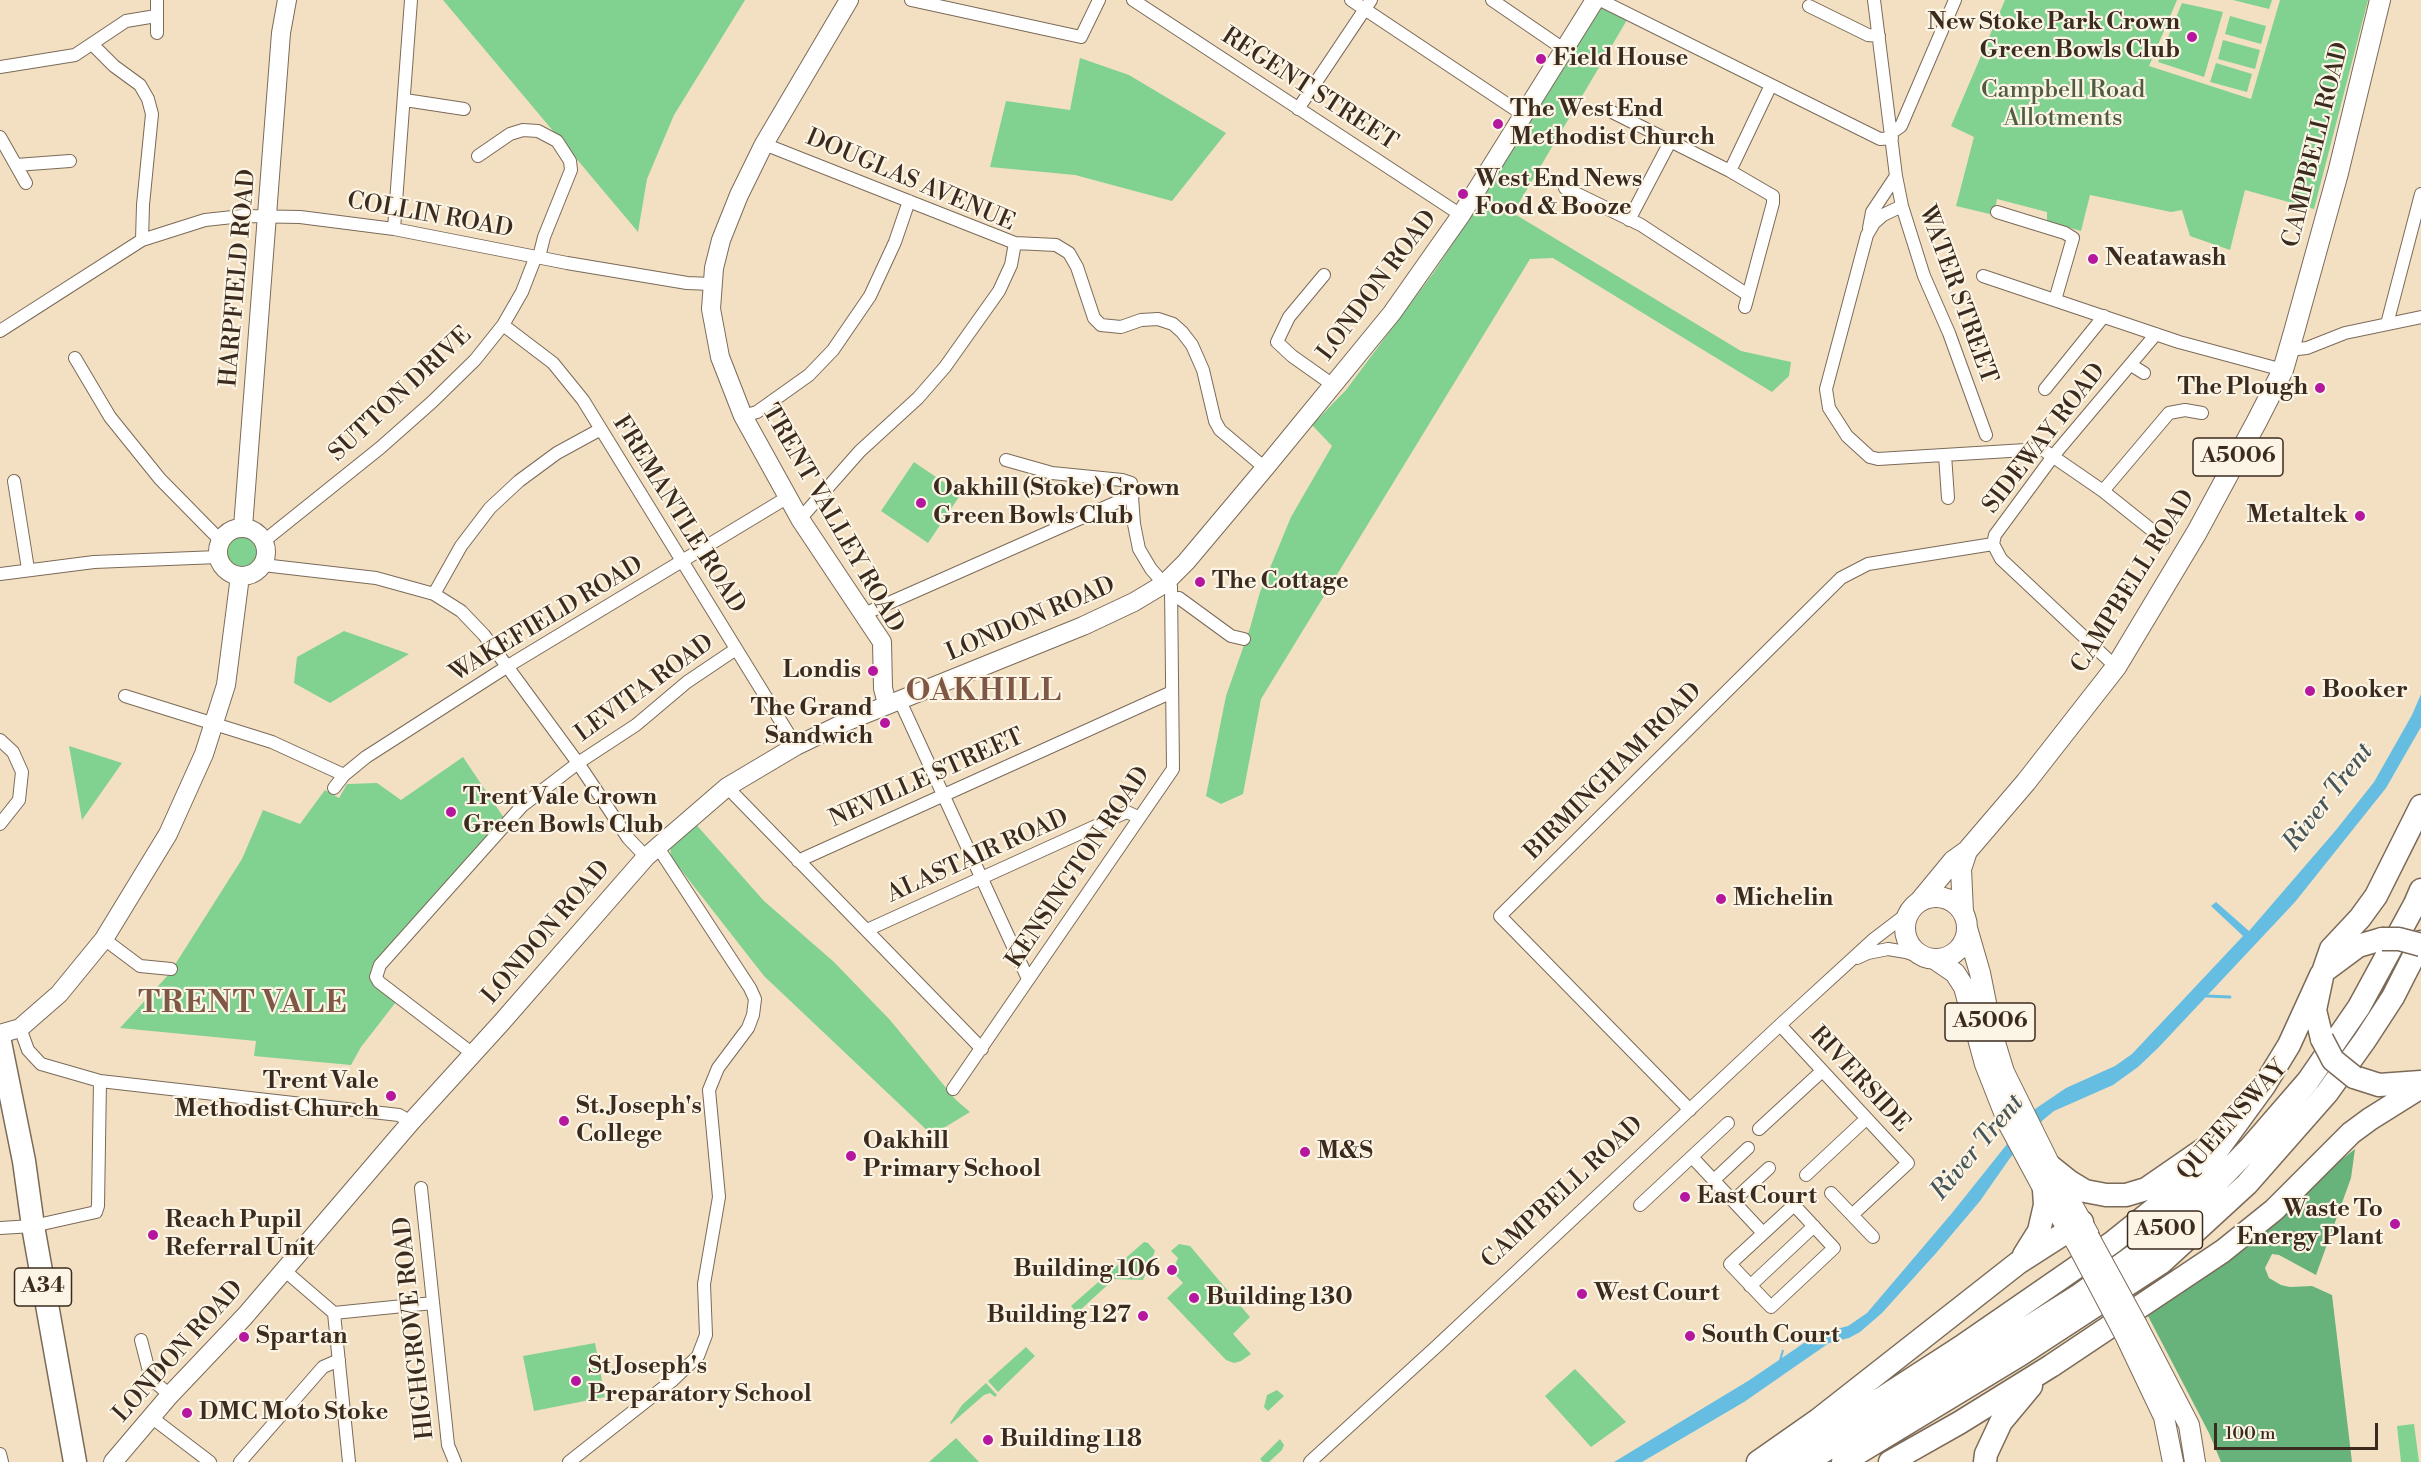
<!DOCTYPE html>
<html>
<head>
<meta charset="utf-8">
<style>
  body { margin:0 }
  #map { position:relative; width:2421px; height:1462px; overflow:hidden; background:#f3e0c3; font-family:"Libre Bodoni",serif }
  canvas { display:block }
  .scale { position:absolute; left:2214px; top:1423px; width:164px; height:27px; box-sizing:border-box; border:3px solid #3b2a1e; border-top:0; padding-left:8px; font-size:18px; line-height:21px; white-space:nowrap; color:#3b2a1e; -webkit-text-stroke:4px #fcf5e5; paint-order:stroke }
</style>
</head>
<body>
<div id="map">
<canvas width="2421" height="1462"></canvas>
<div class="scale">100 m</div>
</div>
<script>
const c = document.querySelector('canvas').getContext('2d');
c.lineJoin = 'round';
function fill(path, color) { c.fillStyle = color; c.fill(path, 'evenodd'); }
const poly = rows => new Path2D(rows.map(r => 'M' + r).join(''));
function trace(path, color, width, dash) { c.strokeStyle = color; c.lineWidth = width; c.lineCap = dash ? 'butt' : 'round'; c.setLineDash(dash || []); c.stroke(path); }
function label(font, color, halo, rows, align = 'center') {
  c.font = font + ' "Libre Bodoni",serif'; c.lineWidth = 4.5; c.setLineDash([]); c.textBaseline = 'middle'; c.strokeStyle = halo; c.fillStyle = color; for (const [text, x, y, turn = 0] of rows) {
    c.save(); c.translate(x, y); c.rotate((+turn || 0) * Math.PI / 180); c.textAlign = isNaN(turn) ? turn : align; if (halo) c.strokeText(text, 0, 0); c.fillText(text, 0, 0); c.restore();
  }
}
fill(poly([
  [443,0,745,0,674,115,647,179,638,232],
  [2005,0,2177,0,2149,66,2251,99,2280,0,2368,0,2314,209,2245,190,2230,250,2190,236,2182,210,2171,212,2090,195,2081,231,2047,221,2047,212,1997,199,1994,215,1956,206,1974,137,1951,126],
  [2233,0,2272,0,2269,9],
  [2182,3,2223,12,2204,77,2158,62],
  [1601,8,1627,20,1513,213,1741,351,1791,362,1789,376,1772,392,1553,258,1530,259,1261,699,1243,794,1221,804,1206,796,1226,696,1250,628,1260,592,1291,517,1332,446,1312,425,1346,390,1434,272,1484,196],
  [2230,16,2266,26,2261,44,2225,34],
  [2223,40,2260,50,2255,69,2218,59],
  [1080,58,1129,75,1226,133,1172,201,1075,175,990,167,1006,101,1070,110],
  [2216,63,2252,74,2247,92,2210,82],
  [914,462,961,494,928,543,881,511],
  '225 552a17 17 0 1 1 34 0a17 17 0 1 1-34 0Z',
  [344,631,409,654,330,703,294,683,297,657],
  [69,746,122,763,82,820],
  [463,757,504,818,372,967,370,974,373,984,396,1002,361,1047,351,1065,254,1056,256,1041,120,1028,169,974,242,859,263,810,300,824,325,790,339,798,347,784,377,783,401,800],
  [693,821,764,901,834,962,890,1020,956,1100,970,1112,932,1135,764,976,671,857,670,844],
  [1144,1242,1148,1243,1155,1251,1143,1280,1114,1279,1077,1313,1071,1306],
  [1179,1244,1190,1246,1250,1317,1233,1334,1251,1354,1241,1361,1234,1363,1226,1360,1167,1298,1183,1283,1174,1273,1177,1270,1174,1267,1178,1258,1171,1251],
  [595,1343,605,1397,534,1411,523,1356],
  [1026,1347,1035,1356,998,1392,988,1381],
  [1575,1369,1626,1422,1591,1447,1545,1396],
  [986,1383,997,1395,995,1397,990,1393,984,1395,951,1424,950,1423,962,1405],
  [1277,1390,1284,1396,1268,1411,1264,1407,1267,1395],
  [2414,1424,2419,1462,2401,1462,2397,1426],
  [956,1438,979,1462,929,1462],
  [1280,1439,1284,1445,1282,1450,1269,1462,1263,1462,1260,1459]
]), '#81d191');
fill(poly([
  [2355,1149,2351,1178,2316,1275,2279,1255,2272,1254,2265,1268,2269,1278,2281,1285,2290,1287,2312,1286,2332,1295,2352,1462,2221,1462,2209,1433,2148,1316,2290,1210,2332,1167]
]), '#68b37b');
fill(poly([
  [2421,694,2421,727,2386,788,2295,902,2158,1048,2138,1067,2113,1085,2054,1111,2043,1120,2010,1158,1980,1201,1937,1252,1882,1313,1860,1332,1849,1338,1829,1343,1744,1402,1642,1462,1614,1462,1748,1381,1779,1360,1782,1350,1784,1350,1782,1358,1817,1334,1848,1326,1867,1313,1952,1213,2035,1109,2066,1088,2115,1066,2132,1054,2243,936,2211,906,2216,902,2249,931,2336,830,2374,782,2412,715]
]), '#65bee2');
trace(poly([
  [2207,996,2230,997]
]), '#65bee2', 3);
const street = poly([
  [911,0,1081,37,1099,0],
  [1133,0,1461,215],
  [1351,0,1525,116],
  [1492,0,1565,50],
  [1600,0,1880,139,1892,138],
  [1874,0,1896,176,1902,206,1924,276,1949,333,1986,435],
  [1809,6,1868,35,1879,36],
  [157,33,157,0],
  [92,44,114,66,140,85,148,99,152,114,143,205,142,240],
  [0,67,75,55,126,21,156,16],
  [405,100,464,109],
  [1298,109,1371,0],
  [1610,111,1730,171,1773,196,1773,203,1745,307],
  [1891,133,1901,126,1955,0],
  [0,137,26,183],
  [764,144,1015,243,1011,265,999,291,945,367,918,398,860,451,800,519],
  [478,156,510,134,523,130,538,131,557,141,570,161,571,170,544,237,539,257],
  [16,165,70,161],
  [1730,171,1771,85],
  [1565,188,1641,225,1748,295],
  [1902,206,1883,215,1874,223,1867,235,1826,389,1829,408,1847,436,1870,457,1878,459,2042,449,2103,491,2163,539],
  [1997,212,2065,233,2073,238,2055,300],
  [1629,220,1670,142],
  [1869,228,1872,212,1896,176],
  [394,229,411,0],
  [1015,243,1056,245,1069,253,1077,267,1094,318,1101,325,1121,327,1141,320,1158,319,1173,324,1182,332,1192,345,1203,370,1215,421,1220,430,1265,468],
  [1324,275,1289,317,1277,342,1292,356,1333,385],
  [1983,276,2179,342,2283,370],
  [2387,324,2421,194],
  [503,325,553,363,583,400,796,746],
  [0,331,142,240,205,220,242,216,300,217,394,229,567,263,687,283,712,284],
  [2288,350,2307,348,2345,333,2421,317],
  [75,358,110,417,160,479,220,540],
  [2131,365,2144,373],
  [2045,389,2104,316],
  [743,416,757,412,809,375,833,350,870,296,895,242,909,201],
  [1945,455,1948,498],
  [1006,460,1052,473,1122,480,1131,483,1134,524,1139,549,1151,569,1164,584],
  [14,481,28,569],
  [2103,491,2169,413,2185,410,2202,413],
  [264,541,380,448,432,402,475,360,503,325,522,292,536,256],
  [263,565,376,578,434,594,461,611,484,635,578,763,628,838,646,857],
  [0,574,94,562,218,557],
  [434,594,461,546,490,508,519,481,557,453,601,429],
  [1171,599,1179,598,1231,636,1244,639],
  [864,614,1133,495],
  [2116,667,2001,559,1993,544,1995,535,2054,455,2156,334],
  [125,696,272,742,344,775],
  [900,701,1028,979],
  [0,740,13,752,22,772,19,800,0,824],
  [727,787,982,1049],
  [334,788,344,775,366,757,508,666,788,497],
  [798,861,1172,692],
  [867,930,1120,815,1127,812,1138,817],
  [104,939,140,966,171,969],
  [1857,958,1868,953,1888,949,1906,952,1924,958],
  [1780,1025,1908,1163,1852,1215],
  [20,1028,28,1050,41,1064,100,1081,399,1115,411,1122],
  [473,1054,379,982,376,977,380,965,522,806,578,763,636,725,687,682,736,649],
  [953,1089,1173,769,1171,587,1169,578],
  [1690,1110,1500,916,1841,578,1868,564,1993,544],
  [1759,1129,1822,1071],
  [1692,1157,1763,1233],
  [1806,1175,1866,1119],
  [1714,1180,1748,1148],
  [421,1188,448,1445,455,1462],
  [1831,1193,1873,1237],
  [1733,1201,1769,1168],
  [1640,1205,1728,1123],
  [1794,1205,1834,1248,1771,1307,1730,1264,1794,1205],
  [0,1228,33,1226,96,1212,98,1206,100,1081],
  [284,1270,334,1313,433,1303],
  [1750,1286,1814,1226],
  [334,1313,349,1462],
  [141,1340,151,1379,170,1395],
  [151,1417,210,1462],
  [0,1454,2,1462],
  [240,1462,323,1367,339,1360],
  [569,1462,673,1380,698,1356,706,1335,704,1284,719,1197,709,1090,718,1068,748,1028,753,1015,755,999,750,988,657,846],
  [1310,1462,1437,1346,1780,1025,1874,939,1908,913]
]);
const secondary = poly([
  [849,0,764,144,739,195,721,240,714,268,711,309,720,357,743,416,800,519,882,642,883,688,887,704],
  [243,527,281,33,287,0],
  '218 552a24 24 0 1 1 48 0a24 24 0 1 1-48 0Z',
  [0,1034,20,1028,59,994,104,939,168,834,204,754,226,685,240,576],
  [113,1462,170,1395,245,1316,411,1122,501,1023,646,857,727,787,796,746,848,721,1083,626,1134,602,1164,584,1186,562,1265,468,1392,313,1461,215,1595,0]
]);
const primary = poly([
  '1905 928a31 31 0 1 1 62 0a31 31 0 1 1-62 0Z',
  [1920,901,1953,861,1967,851,2026,782,2116,667,2197,532,2257,421,2283,370,2294,332,2338,173,2380,0],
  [1963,912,1961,869,1967,851],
  [1967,928,1980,973,1992,1033,2004,1072,2048,1161,2089,1235],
  [1936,960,1955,973,1964,987,1985,1064,2009,1125,2044,1190,2077,1244],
  [2137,1325,2189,1425,2195,1462],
  [2124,1333,2164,1417,2173,1462]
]);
const highway = poly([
  [2323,972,2331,949,2360,918,2376,896,2421,806],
  [2322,1039,2315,1010,2323,972,2358,946,2382,939],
  [0,1042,24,1161,33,1226,75,1462],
  [2354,1077,2379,1085,2421,1082],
  [2050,1166,2070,1182,2085,1191,2106,1195,2126,1195,2146,1189,2204,1149],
  [2024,1255,2039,1231,2045,1205,2044,1190],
  [1758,1462,1818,1420,2018,1263,2082,1222],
  [1775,1462,1873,1404,1961,1347,2113,1242,2174,1193,2213,1156,2264,1086,2289,1045,2321,975],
  [1805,1462,1917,1397,2081,1294,2146,1247,2209,1190,2250,1148,2308,1081,2359,1007,2415,904,2421,890],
  [1843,1462,2021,1354,2162,1262,2247,1184,2327,1093,2365,1040,2393,997,2421,942],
  [1890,1462,1959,1423,2051,1366,2223,1251,2274,1210,2351,1133,2370,1119,2421,1087],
  [1985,1462,1986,1454,2001,1422,2031,1386]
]);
trace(street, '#7b6a58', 14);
trace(secondary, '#7b6a58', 20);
trace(primary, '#7b6a58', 22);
trace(highway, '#7b6a58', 25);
trace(street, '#fff', 12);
trace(secondary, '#fff', 18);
trace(primary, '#fff', 20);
trace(highway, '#fff', 22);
const primaryBridge = poly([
  [2089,1237,2137,1325],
  [2077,1244,2124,1333]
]);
const highwayBridge = poly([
  [2382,939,2399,939,2421,945],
  [2322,1039,2333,1060,2354,1077]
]);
trace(primaryBridge, '#7b6a58', 22, []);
trace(highwayBridge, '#7b6a58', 25, []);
trace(primaryBridge, '#fff', 20);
trace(highwayBridge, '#fff', 22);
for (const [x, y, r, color] of [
  [2192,37,6,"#b5179e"],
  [1541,59,6,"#b5179e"],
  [1498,124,6,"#b5179e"],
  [1463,194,6,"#b5179e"],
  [2093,259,6,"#b5179e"],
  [2320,388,6,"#b5179e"],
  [921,503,6,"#b5179e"],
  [2360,516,6,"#b5179e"],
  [1200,582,6,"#b5179e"],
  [873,671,6,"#b5179e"],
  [2310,691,6,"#b5179e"],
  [885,723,6,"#b5179e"],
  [451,812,6,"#b5179e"],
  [1721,899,6,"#b5179e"],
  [391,1096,6,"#b5179e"],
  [564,1121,6,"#b5179e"],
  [1305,1152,6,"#b5179e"],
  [851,1156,6,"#b5179e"],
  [1685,1197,6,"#b5179e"],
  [2395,1224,6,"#b5179e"],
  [153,1235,6,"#b5179e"],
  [1172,1270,6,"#b5179e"],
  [1582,1294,6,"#b5179e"],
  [1194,1298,6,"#b5179e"],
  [1143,1316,6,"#b5179e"],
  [1690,1336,6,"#b5179e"],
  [244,1337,6,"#b5179e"],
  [576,1381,6,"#b5179e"],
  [187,1413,6,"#b5179e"],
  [988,1440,6,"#b5179e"]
]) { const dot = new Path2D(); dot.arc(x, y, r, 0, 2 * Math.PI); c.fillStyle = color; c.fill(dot); trace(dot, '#fcf5e5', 2); }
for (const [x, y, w] of [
  [2238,457,90],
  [1990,1022,90],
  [2165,1230,75],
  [43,1287,57]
]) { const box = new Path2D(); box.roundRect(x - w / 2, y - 19, w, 38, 4.5); c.fillStyle = '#fcf5e5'; c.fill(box); trace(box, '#3b2a1e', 1.5); }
label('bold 22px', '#3b2a1e', null, [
  ["A5006",2238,457],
  ["A5006",1990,1022],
  ["A500",2165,1230],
  ["A34",43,1287]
]);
label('bold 24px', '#3b2a1e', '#fcf5e5', [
  ["New Stoke Park Crown",2180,23,"right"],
  ["Green Bowls Club",2180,51,"right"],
  ["Field House",1553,59],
  ["The West End",1510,110],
  ["Methodist Church",1510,138],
  ["West End News",1475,180],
  ["Food & Booze",1475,208],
  ["Neatawash",2105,259],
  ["The Plough",2308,388,"right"],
  ["Oakhill (Stoke) Crown",933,489],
  ["Green Bowls Club",933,517],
  ["Metaltek",2348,516,"right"],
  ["The Cottage",1212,582],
  ["Londis",861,671,"right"],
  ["Booker",2322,691],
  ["The Grand",873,709,"right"],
  ["Sandwich",873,737,"right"],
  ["Trent Vale Crown",463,798],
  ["Green Bowls Club",463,826],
  ["Michelin",1733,899],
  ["Trent Vale",379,1082,"right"],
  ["Methodist Church",379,1110,"right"],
  ["St. Joseph's",576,1107],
  ["College",576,1135],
  ["Oakhill",863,1142],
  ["Primary School",863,1170],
  ["M&S",1317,1152],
  ["East Court",1697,1197],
  ["Waste To",2383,1210,"right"],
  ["Energy Plant",2383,1238,"right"],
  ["Reach Pupil",165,1221],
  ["Referral Unit",165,1249],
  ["Building 106",1160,1270,"right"],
  ["West Court",1594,1294],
  ["Building 130",1206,1298],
  ["Building 127",1131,1316,"right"],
  ["South Court",1702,1336],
  ["Spartan",256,1337],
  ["St Joseph's",588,1367],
  ["Preparatory School",588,1395],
  ["DMC Moto Stoke",199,1413],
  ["Building 118",1000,1440]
], 'left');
label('24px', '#3b2a1e', '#fcf5e5', [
  ["REGENT STREET",1309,90,33],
  ["CAMPBELL ROAD",2317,145,-76],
  ["DOUGLAS AVENUE",910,181,23],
  ["COLLIN ROAD",430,216,10],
  ["HARPFIELD ROAD",239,278,-85],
  ["LONDON ROAD",1378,286,-53],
  ["WATER STREET",1957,295,70],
  ["SUTTON DRIVE",401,395,-43],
  ["SIDEWAY ROAD",2045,439,-52],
  ["FREMANTLE ROAD",678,515,58],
  ["TRENT VALLEY ROAD",832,519,60],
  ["CAMPBELL ROAD",2134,582,-58],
  ["WAKEFIELD ROAD",547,620,-31],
  ["LONDON ROAD",1031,620,-23],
  ["LEVITA ROAD",645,689,-36],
  ["BIRMINGHAM ROAD",1614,772,-45],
  ["NEVILLE STREET",927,779,-24],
  ["ALASTAIR ROAD",978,857,-24],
  ["KENSINGTON ROAD",1079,868,-56],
  ["LONDON ROAD",547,933,-49],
  ["RIVERSIDE",1859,1080,47],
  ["QUEENSWAY",2233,1121,-48],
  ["CAMPBELL ROAD",1563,1193,-43],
  ["HIGHGROVE ROAD",415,1328,-96],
  ["LONDON ROAD",179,1352,-48]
]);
label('24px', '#505c40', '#fcf5e5', [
  ["Campbell Road",2063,91],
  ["Allotments",2063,119]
]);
label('italic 26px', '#485659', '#fcf5e5', [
  ["River Trent",2329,798,-52],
  ["River Trent",1978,1148,-50]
]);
c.letterSpacing = '1.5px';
label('bold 30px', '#7e5745', '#fcf5e5', [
  ["OAKHILL",984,693],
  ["TRENT VALE",243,1005]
]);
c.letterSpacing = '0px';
</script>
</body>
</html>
